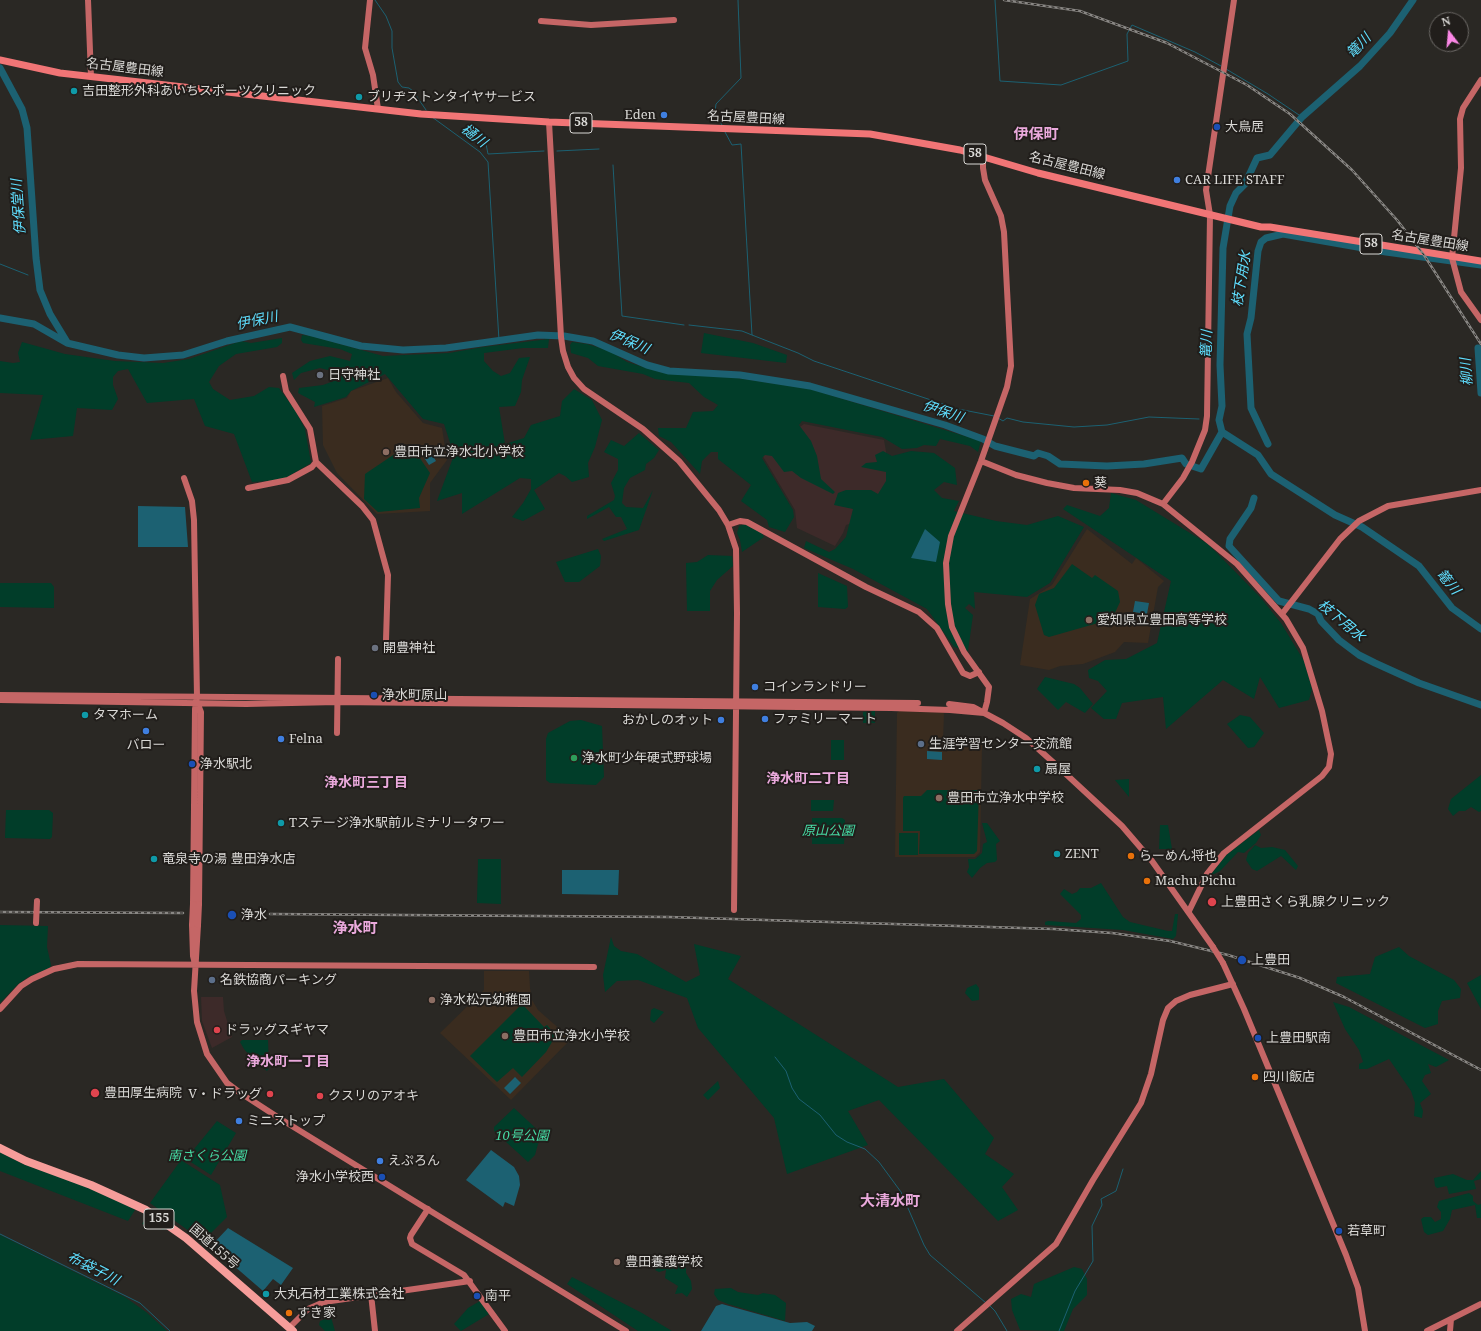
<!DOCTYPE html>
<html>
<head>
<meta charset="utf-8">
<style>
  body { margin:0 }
  #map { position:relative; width:1481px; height:1331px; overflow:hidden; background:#2a2824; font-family:"Noto Serif",serif }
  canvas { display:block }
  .north { position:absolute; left:1429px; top:12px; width:40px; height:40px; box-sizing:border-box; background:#211e1b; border:1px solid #6b6865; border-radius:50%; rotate:344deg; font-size:11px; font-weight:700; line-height:16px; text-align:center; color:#d9d8d5 }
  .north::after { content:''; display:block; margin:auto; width:14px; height:18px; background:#fb87e6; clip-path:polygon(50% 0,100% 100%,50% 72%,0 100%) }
</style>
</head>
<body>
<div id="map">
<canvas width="1481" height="1331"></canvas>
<div class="north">N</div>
</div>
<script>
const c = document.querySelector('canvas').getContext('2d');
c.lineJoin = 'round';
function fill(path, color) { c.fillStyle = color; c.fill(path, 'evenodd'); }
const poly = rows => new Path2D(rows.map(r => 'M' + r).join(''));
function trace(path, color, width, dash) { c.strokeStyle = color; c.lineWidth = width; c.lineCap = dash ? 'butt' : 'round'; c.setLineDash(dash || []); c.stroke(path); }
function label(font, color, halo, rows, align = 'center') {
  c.font = font + ' "Noto Serif","Noto Sans JP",serif'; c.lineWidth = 4; c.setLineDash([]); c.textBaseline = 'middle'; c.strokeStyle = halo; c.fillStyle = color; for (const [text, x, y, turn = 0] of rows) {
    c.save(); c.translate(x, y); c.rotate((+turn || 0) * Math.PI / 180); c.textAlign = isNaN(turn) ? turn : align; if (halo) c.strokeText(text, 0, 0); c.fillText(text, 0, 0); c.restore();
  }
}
fill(poly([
  [804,424,884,440,890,474,880,514,846,525,843,533,835,546,797,528,795,510,761,453],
  [201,997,223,997,224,1011,232,1037,212,1048,202,1021]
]), '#3d2a29');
fill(poly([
  [388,378,396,392,423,423,442,428,447,460,430,483,430,511,377,514,337,473,323,445,322,406,347,398,351,391],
  [1087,529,1132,564,1136,558,1164,581,1158,587,1148,643,1124,642,1115,652,1083,664,1060,666,1049,670,1020,665,1030,599,1052,585],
  [899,711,943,711,944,714,943,740,944,743,980,743,982,745,980,852,975,857,895,857,897,713],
  [484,971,529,971,530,988,532,1000,538,1010,571,1039,511,1100,440,1033,484,990]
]), '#3a2c1f');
fill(poly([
  [704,333,753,343,787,355,786,363,701,353],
  [302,335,311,336,383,356,449,353,483,347,549,339,548,348,523,348,484,353,484,361,493,371,501,376,510,373,519,358,530,357,522,380,521,392,515,406,499,407,505,444,524,438,531,425,560,416,562,401,574,389,592,400,602,420,595,447,588,463,589,477,572,482,565,476,559,473,534,490,545,509,523,521,512,517,523,503,531,489,531,479,520,478,462,514,462,493,437,501,454,455,444,424,423,419,385,374,351,391,346,397,314,407,315,402,298,393,299,388,323,385,334,381,332,371,320,368,301,373,294,380,292,373,310,361,330,356,350,361,352,354,340,349,303,343,301,340],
  [282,338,282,343,277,347,236,354,219,366,209,382,213,389,230,400,254,396,269,387,279,388,295,410,305,429,311,463,282,480,252,482,234,434,205,426,194,399,147,403,128,369,118,371,113,377,113,385,118,399,112,410,77,408,73,436,30,440,43,395,0,393,0,361,13,363,20,362,18,353,22,342,65,354,115,361,163,363,189,359,241,341,251,343],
  [572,342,587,344,610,351,627,362,663,373,730,377,810,389,981,441,978,452,970,446,940,439,936,446,924,445,917,448,902,449,882,437,802,421,799,425,811,441,817,456,821,479,835,492,833,494,801,478,792,471,784,472,772,456,765,455,762,458,793,510,794,517,785,532,769,527,767,520,741,501,751,485,718,459,718,452,711,452,702,461,700,474,671,442,659,436,658,428,686,428,693,412,713,411,718,405,704,397,689,383,655,379,643,374,598,366,588,358,571,353,570,345],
  [639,433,659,450,654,458,646,464,645,470,630,478,624,488,622,503,626,507,643,508,653,490,639,530,604,541,602,539,627,529,621,517,616,517,609,507,587,519,587,516,614,500,615,496,611,483,618,470,618,459,604,452,611,440,624,446],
  [405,447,413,448,430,473,419,498,420,508,378,512,364,499,365,474],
  [883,451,892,456,911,451,934,453,955,468,957,485,944,482,934,490,942,498,959,501,954,511,996,521,1027,525,1058,516,1084,527,1050,583,1027,597,974,592,975,609,969,604,965,608,973,615,968,651,954,647,927,609,853,569,804,548,806,541,829,552,835,549,846,537,853,509,834,505,838,493,846,490,871,490,878,494,886,481,886,472,861,467,866,463,877,462,875,455],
  [1111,493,1136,500,1208,544,1261,598,1281,623,1304,661,1312,689,1309,700,1279,708,1260,677,1254,699,1223,680,1166,729,1163,697,1122,703,1116,719,1104,719,1091,708,1107,691,1098,681,1089,678,1088,670,1105,660,1126,659,1157,643,1171,581,1063,509,1067,505,1100,516,1109,508],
  [745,524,761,531,764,537,742,552,740,540,737,533,739,526],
  [598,549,601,556,600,566,579,582,565,582,556,562],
  [708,555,732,556,733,566,717,580,710,591,710,611,687,611,686,563,697,562],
  [1072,564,1092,578,1095,575,1118,591,1120,602,1112,619,1049,637,1044,635,1035,605,1039,594,1054,588],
  [818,573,847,586,848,607,845,609,818,607],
  [0,583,51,583,54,587,54,608,0,607],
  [1045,677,1074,684,1080,688,1093,704,1085,713,1066,702,1058,710,1037,689],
  [875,711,875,723,863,723,863,712],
  [1240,715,1250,717,1264,733,1254,747,1248,748,1227,724],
  [581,720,602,726,604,777,596,785,550,783,546,780,546,739,548,733,570,721],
  [831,740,844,740,844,760,831,760],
  [1481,775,1481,811,1479,812,1471,807,1465,811,1459,811,1453,816,1448,809,1451,799],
  [1129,779,1129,797,1115,780],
  [927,790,979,790,977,851,974,854,919,854,920,831,903,831,903,798,904,796,921,796],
  [811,800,834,800,833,811,811,811],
  [6,810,49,810,53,813,52,837,50,839,5,838],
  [812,818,842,818,845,820,844,844,812,844],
  [982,823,987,823,1000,841,996,844,997,860,995,862,987,863,980,868,972,878,967,872,969,867,968,859,975,859,982,853,983,844,987,842],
  [1160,825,1168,825,1172,849,1159,849],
  [1259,830,1261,835,1256,843,1244,853,1238,852,1220,871,1210,876,1225,856],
  [899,833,918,833,918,855,899,855],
  [1255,845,1261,848,1272,847,1285,850,1298,866,1296,870,1281,856,1257,871,1252,869,1246,860,1248,853],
  [478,859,501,859,501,904,477,903],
  [1101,883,1123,917,1130,922,1168,931,1172,931,1175,914,1178,914,1176,936,1173,939,1123,930,1045,925,1045,922,1048,921,1076,923,1081,919,1081,915,1060,894,1064,889,1072,894,1077,892,1080,888,1091,888],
  [0,925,48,926,47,947,51,965,50,968,28,977,17,985,0,1003],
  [611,937,614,946,621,951,637,954,686,982,700,975,694,944,741,956,728,979,898,1087,944,1079,994,1138,985,1154,1014,1174,1002,1187,1018,1210,998,1221,879,1100,848,1111,868,1145,787,1174,774,1118,698,1028,687,998,638,980,617,981,605,992,603,975],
  [1399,947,1409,956,1454,980,1461,989,1460,998,1442,1001,1438,1011,1438,1024,1425,1028,1336,983,1337,977,1370,974,1375,957],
  [1481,975,1481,1009,1467,983],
  [976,984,979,988,979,1000,972,1001,965,993,967,988],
  [1333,1002,1349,1007,1449,1060,1436,1067,1428,1064,1431,1073,1425,1075,1422,1081,1431,1094,1420,1103,1423,1111,1422,1118,1414,1116,1415,1103,1411,1091,1389,1059,1367,1069,1359,1069,1359,1064,1363,1062,1359,1050,1345,1029],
  [522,1004,544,1027,547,1025,553,1032,555,1037,546,1052,522,1077,513,1068,497,1082,470,1056],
  [654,1008,664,1012,654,1023,650,1020,651,1010],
  [242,1040,268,1040,269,1068,267,1071,255,1062,244,1049,240,1042],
  [718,1081,720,1088,708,1100,703,1095],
  [514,1108,541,1133,535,1155,528,1162,494,1131,494,1127],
  [217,1121,236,1133,211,1175,186,1159],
  [0,1152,23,1164,77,1183,134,1207,135,1210,128,1221,0,1171],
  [181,1160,220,1185,227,1217,203,1241,150,1203],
  [1481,1171,1481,1179,1474,1181,1476,1189,1449,1194,1447,1186,1437,1188,1435,1186,1434,1178,1453,1174,1467,1180,1473,1180],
  [1469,1193,1473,1196,1473,1201,1478,1205,1481,1204,1481,1218,1477,1218,1475,1205,1452,1210,1450,1219,1443,1231,1428,1235,1424,1232,1421,1219,1424,1217,1431,1217,1435,1222,1441,1219,1441,1212,1437,1207,1439,1201],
  [147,1216,164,1226,164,1230,142,1224],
  [0,1235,125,1297,146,1312,167,1331,0,1331],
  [666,1254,686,1268,686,1273,691,1281,692,1289,687,1297,682,1293,675,1294,678,1286,665,1278,666,1270,659,1272,655,1270,663,1261,661,1256],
  [1074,1267,1082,1269,1087,1279,1087,1295,1073,1309,1064,1331,1020,1330,1012,1310,1011,1299,1021,1294,1031,1297,1034,1284],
  [572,1277,642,1313,672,1331,638,1331,567,1284],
  [731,1288,738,1292,758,1295,763,1293,775,1295,786,1303,785,1321,728,1304,718,1300,714,1294,715,1289],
  [480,1301,489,1314,461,1331,454,1324,468,1308],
  [331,1317,335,1331,325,1331,319,1325,320,1321]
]), '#013d29');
fill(poly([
  [428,448,436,461,429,465,421,453],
  [138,506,185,507,188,547,138,547],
  [925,529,940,542,936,562,911,558],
  [1135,601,1149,603,1147,614,1133,612],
  [927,751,942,752,942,760,927,759],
  [562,870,619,870,618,895,562,894],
  [515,1077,521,1083,510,1094,504,1088],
  [491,1150,514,1167,519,1176,520,1185,514,1206,505,1202,503,1207,466,1180],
  [228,1228,293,1268,281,1285,273,1279,263,1291,211,1246],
  [722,1304,790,1323,807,1322,815,1326,812,1331,701,1331,716,1306]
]), '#1c6172');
trace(poly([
  [375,0,386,16,392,31,392,48,398,82,402,87,409,88,413,91,426,110],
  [995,0,1000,81,1061,85,1128,61,1127,34,1132,25,1195,52,1221,66],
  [1226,69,1268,94,1302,117],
  [432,117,480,152,488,162,499,340],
  [722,125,715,112,716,104,741,78,738,0],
  [725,132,732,145,741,144,752,335,798,353,814,361,946,405],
  [466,135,479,145,486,144,488,154,544,151],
  [557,151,599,149],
  [613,165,622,316,684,325],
  [0,264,28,275],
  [689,325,742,331,752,335],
  [953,408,994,416],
  [998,418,1003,421,1007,418,1023,422,1074,427,1107,425,1149,417,1199,419],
  [1217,419,1219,420],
  [775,1057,786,1071,792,1088,799,1099,820,1115,836,1135,847,1142,865,1149,879,1162,901,1192,924,1245,930,1255,986,1303],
  [0,1234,140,1303,170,1331],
  [990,1306,995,1311,1007,1331],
  [1059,1331,1075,1291,1093,1261,1092,1226,1102,1205,1101,1199,1116,1191,1123,1169]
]), '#1c6172', 1);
trace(poly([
  [1413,0,1390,33,1360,66,1302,117,1270,155,1257,158,1245,184,1236,193,1230,206,1223,248,1220,365,1222,406,1219,420,1222,432,1258,455,1271,474,1335,515,1362,527,1419,566,1452,608,1481,629],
  [0,68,22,109,27,128,36,258,40,290,50,314,67,342],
  [0,318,34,324,67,343,118,355,144,358,183,355,227,341,290,327,361,346,403,350,446,348,538,335,564,336,593,341,647,365,669,371,740,375,810,386,945,425,983,439,995,446,1034,456,1038,453,1048,456,1060,464,1107,466,1144,464,1182,458,1186,464,1201,469,1222,432],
  [1478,348,1481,393],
  [1268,444,1251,408,1247,334,1251,318,1258,251,1261,242,1266,238,1283,234,1386,252,1481,265],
  [1254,498,1251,508,1230,539,1229,546,1279,601,1309,609,1318,614,1321,621,1339,640,1359,655,1375,663,1419,683,1481,705]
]), '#1c6172', 7);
trace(poly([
  [88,0,91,76],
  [370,0,365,48,373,75,378,109],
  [541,21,591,25,674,20],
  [1481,80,1463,108,1460,119,1461,168,1452,258,1461,292,1481,320],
  [549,122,561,337,563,351,568,367,574,378,584,389,643,429,679,461,719,510,728,525,736,549,737,613,734,910],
  [983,157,983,168,985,180,1001,216,1004,232,1011,366,1007,387,981,461,951,536,946,563,948,604,952,627,964,652,989,687,987,702,984,713],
  [283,376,286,391,310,429,316,462,362,506,373,520,388,575,386,640],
  [981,461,1016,475,1047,483,1074,488,1120,490,1137,493,1163,504,1237,564,1286,619,1303,648,1322,711,1331,754,1329,767,1322,776,1224,853,1207,874,1189,911],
  [184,478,192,501,194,520,197,697,195,709,193,904],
  [248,488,288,480,312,467,316,462],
  [1163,504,1183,478,1192,462,1205,430,1207,416,1210,215,1206,190,1234,0],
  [728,525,740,521,747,522,866,587,919,612,937,628,963,673,970,676,979,672],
  [1282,614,1340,539,1359,521,1388,506,1481,490],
  [0,695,918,703],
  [0,700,246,704,337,702,891,708,950,710,984,713],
  [197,702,201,712,199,904],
  [949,704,973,707,1003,723,1026,738,1054,763,1122,826,1152,861,1213,947],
  [337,733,338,659],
  [192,925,193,956,195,964],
  [198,925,194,991,197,1022,207,1054,227,1083,239,1092,279,1118,626,1331],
  [1223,963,1244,1009,1346,1255,1358,1288,1365,1331],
  [0,1009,21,986,32,979,54,969,78,964,594,967],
  [428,1209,411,1235,410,1238,412,1244,464,1275,505,1331],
  [371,1294,375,1331],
  [289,1328,308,1309,324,1302,470,1281],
  [957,1331,1056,1244,1093,1180,1141,1103,1151,1074,1163,1020,1168,1008,1176,1001,1190,995,1233,984],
  [1427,1331,1481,1304],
  [1450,1331,1451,1319]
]), '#c56666', 6);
trace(poly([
  [0,60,60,73,421,114,549,122,870,134,887,137,960,150,1038,173,1261,227,1270,227,1481,261]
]), '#f17576', 7);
trace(poly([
  [0,1148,26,1161,91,1185,146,1210,186,1238,293,1331]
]), '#f69d9a', 8);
const rail = poly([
  [1004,0,1080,11,1167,43,1247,85,1290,114,1352,170,1397,220,1424,255,1481,344],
  [0,912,183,913],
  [270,914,669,917,1054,929,1112,933,1170,941,1228,955,1300,978,1344,997,1481,1070]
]);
trace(rail, '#898784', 2.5);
trace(rail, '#211e1b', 1, [3]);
trace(poly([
  [36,923,37,901],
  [192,925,193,904],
  [198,925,199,904],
  [1213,947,1223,963]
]), '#c56666', 6);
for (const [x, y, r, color] of [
  [74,91,4,"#0f9aa8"],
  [359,97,4,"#0f9aa8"],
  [664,115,4,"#3f7fe0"],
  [1217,127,4,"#1a4fb4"],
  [1177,180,4,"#3f7fe0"],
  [320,375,4,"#6b7280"],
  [386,452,4,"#8d6e63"],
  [1086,483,4,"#e8710a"],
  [1089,620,4,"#8d6e63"],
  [375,648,4,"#6b7280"],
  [755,687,4,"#3f7fe0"],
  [374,695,4,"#1a4fb4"],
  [85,715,4,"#0f9aa8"],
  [765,719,4,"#3f7fe0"],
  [721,720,4,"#3f7fe0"],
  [146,731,4,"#3f7fe0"],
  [281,739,4,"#3f7fe0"],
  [921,744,4,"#5c6f8a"],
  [574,758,4,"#2e9e5b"],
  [192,764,4,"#1a4fb4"],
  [1037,769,4,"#0f9aa8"],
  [939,798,4,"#8d6e63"],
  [281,823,4,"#0f9aa8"],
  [1057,854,4,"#0f9aa8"],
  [1131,856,4,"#e8710a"],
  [154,859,4,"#0f9aa8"],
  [1147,881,4,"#e8710a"],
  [1212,902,5,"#e0444e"],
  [232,915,5,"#1a4fb4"],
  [1242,960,5,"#1a4fb4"],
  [212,980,4,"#5c6f8a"],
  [432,1000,4,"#8d6e63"],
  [217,1030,4,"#e0444e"],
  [505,1036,4,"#8d6e63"],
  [1258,1038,4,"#1a4fb4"],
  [1255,1077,4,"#e8710a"],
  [95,1093,5,"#e0444e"],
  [270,1094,4,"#e0444e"],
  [320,1096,4,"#e0444e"],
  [239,1121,4,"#3f7fe0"],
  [380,1161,4,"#3f7fe0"],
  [382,1177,4,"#1a4fb4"],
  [1339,1231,4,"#1a4fb4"],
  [617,1262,4,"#8d6e63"],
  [266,1294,4,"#0f9aa8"],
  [477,1296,4,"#1a4fb4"],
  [289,1313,4,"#e8710a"]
]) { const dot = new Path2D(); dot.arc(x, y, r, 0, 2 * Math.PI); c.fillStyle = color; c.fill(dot); trace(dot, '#211e1b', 1.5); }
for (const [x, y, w] of [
  [581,123,22],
  [975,154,22],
  [1371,244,22],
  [159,1219,30]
]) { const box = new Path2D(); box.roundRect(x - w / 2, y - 10, w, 20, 3); c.fillStyle = '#211e1b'; c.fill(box); trace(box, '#d9d8d5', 1); }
label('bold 12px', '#d9d8d5', null, [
  ["58",581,123],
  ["58",975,154],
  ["58",1371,244],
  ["155",159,1219]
]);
label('13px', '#d9d8d5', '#211e1b', [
  ["名古屋豊田線",125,68,7],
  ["名古屋豊田線",746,118,3],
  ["名古屋豊田線",1067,166,14],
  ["名古屋豊田線",1430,241,9],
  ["国道155号",214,1247,41]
]);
label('13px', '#d9d8d5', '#211e1b', [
  ["吉田整形外科あいちスポーツクリニック",82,91],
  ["ブリヂストンタイヤサービス",367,97],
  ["Eden",656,115,"right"],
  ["大鳥居",1225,127],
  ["CAR LIFE STAFF",1185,180],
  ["日守神社",328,375],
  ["豊田市立浄水北小学校",394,452],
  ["葵",1094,483],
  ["愛知県立豊田高等学校",1097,620],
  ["開豊神社",383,648],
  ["コインランドリー",763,687],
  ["浄水町原山",382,695],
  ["タマホーム",93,715],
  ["ファミリーマート",773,719],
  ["おかしのオット",713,720,"right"],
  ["Felna",289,739],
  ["生涯学習センタ一交流館",929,744],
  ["バロー",146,745,"center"],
  ["浄水町少年硬式野球場",582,758],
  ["浄水駅北",200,764],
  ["扇屋",1045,769],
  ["豊田市立浄水中学校",947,798],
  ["Tステージ浄水駅前ルミナリータワー",289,823],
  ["ZENT",1065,854],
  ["らーめん将也",1139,856],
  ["竜泉寺の湯 豊田浄水店",162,859],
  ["Machu Pichu",1155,881],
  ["上豊田さくら乳腺クリニック",1221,902],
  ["浄水",241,915],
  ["上豊田",1251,960],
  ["名鉄協商パーキング",220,980],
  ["浄水松元幼稚園",440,1000],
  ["ドラッグスギヤマ",225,1030],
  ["豊田市立浄水小学校",513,1036],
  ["上豊田駅南",1266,1038],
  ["四川飯店",1263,1077],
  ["豊田厚生病院",104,1093],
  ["V・ドラッグ",262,1094,"right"],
  ["クスリのアオキ",328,1096],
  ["ミニストップ",247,1121],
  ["えぷろん",388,1161],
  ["浄水小学校西",374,1177,"right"],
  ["若草町",1347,1231],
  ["豊田養護学校",625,1262],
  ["大丸石材工業株式会社",274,1294],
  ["南平",485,1296],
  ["すき家",297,1313]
], 'left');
label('italic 13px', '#46dca5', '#211e1b', [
  ["原山公園",828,831],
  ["10号公園",522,1136],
  ["南さくら公園",207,1156]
]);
label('italic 14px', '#5fdefe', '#211e1b', [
  ["篭川",1359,46,-46],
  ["樋川",474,136,37],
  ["伊保堂川",19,207,-94],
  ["枝下用水",1242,279,-81],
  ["伊保川",257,321,-12],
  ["伊保川",629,342,23],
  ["篭川",1207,344,-88],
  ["柳川",1467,372,-94],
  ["伊保川",943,412,19],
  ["篭川",1448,582,51],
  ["枝下用水",1341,621,40],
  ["布袋子川",93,1269,27]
]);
label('bold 14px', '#eaa9dc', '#211e1b', [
  ["浄水町二丁目",808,779],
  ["浄水町三丁目",366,783],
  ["浄水町一丁目",288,1062]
]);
label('bold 15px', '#eaa9dc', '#211e1b', [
  ["伊保町",1036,135],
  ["浄水町",355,929],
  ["大清水町",890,1202]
]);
</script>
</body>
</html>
